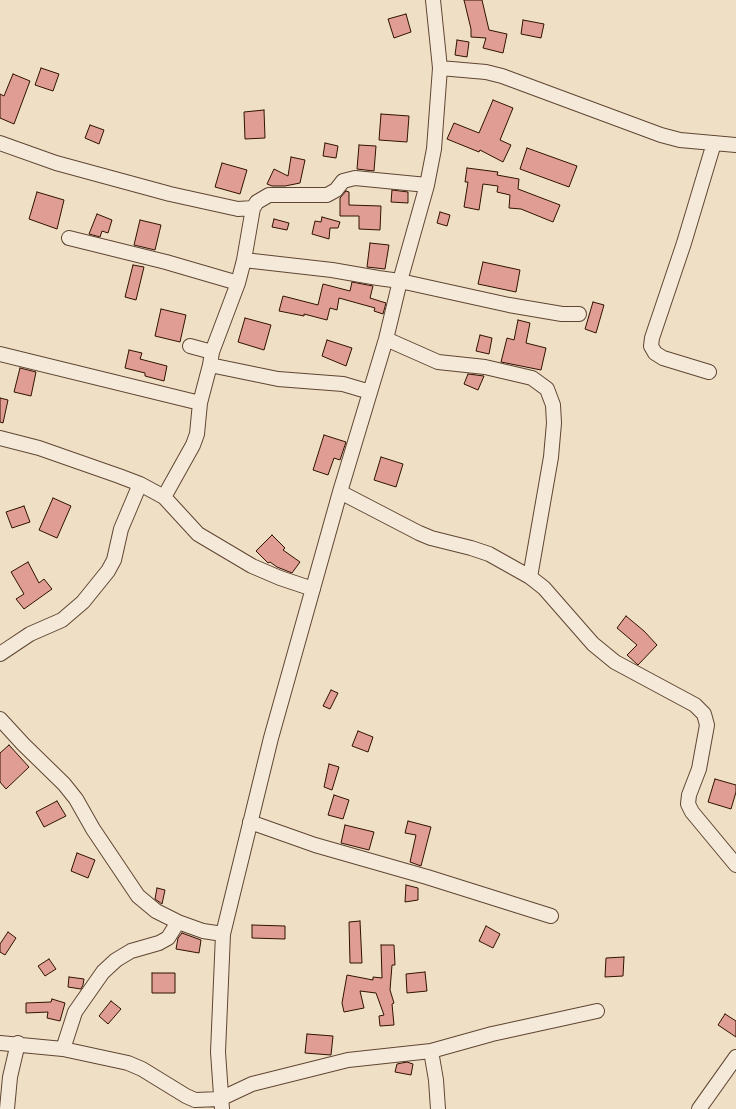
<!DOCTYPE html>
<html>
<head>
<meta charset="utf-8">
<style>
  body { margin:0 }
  canvas { display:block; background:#efdfc4 }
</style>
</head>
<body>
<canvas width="736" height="1109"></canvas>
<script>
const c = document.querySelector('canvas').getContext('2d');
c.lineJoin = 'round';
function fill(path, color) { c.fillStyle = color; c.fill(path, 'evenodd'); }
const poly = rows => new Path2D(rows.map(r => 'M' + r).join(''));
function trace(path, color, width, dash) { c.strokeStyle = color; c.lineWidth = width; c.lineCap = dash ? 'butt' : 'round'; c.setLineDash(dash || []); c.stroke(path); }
const building = poly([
  [464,0,482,0,489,30,507,34,503,53,483,48,486,38,471,37,471,29,464,0],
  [406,14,411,32,394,38,388,19,406,14],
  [523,20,544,24,541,38,521,34,523,20],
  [457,40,469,42,467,57,455,55,457,40],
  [41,68,59,74,53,91,35,85,41,68],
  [13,74,30,81,14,124,0,118,0,94,4,96,13,74],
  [493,100,513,108,500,140,511,145,503,162,480,150,479,152,447,139,454,123,479,133,493,100],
  [264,110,265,138,245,139,244,112,264,110],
  [381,114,409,116,407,142,379,140,381,114],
  [90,125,104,130,99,144,85,138,90,125],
  [325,143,338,146,336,158,323,156,325,143],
  [359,145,376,146,374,171,357,169,359,145],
  [527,148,577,166,569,187,520,169,527,148],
  [291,157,305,160,300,183,285,186,272,186,267,184,274,169,288,176,291,157],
  [222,163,247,170,240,194,215,187,222,163],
  [467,168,498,172,497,175,519,179,518,189,560,205,553,222,521,209,509,208,510,195,497,192,498,186,483,184,479,210,464,207,468,182,465,182,467,168],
  [392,190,408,192,408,203,391,202,392,190],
  [346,191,349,192,349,205,381,206,380,230,359,229,359,216,340,216,340,198,346,191],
  [37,192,64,200,57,229,29,219,37,192],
  [440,212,450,215,447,226,437,223,440,212],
  [97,214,112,220,108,233,102,231,100,237,89,234,97,214],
  [322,217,340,222,338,228,330,228,329,239,312,234,315,221,321,222,322,217],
  [274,219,289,223,287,230,272,227,274,219],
  [140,220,161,225,155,250,134,245,140,220],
  [370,243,389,245,385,269,367,267,370,243],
  [483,262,520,270,516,292,478,284,483,262],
  [133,265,144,267,136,300,125,297,133,265],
  [352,282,373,286,370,298,386,303,383,314,374,311,375,308,339,298,337,310,330,308,327,320,304,314,304,316,279,311,283,296,318,305,323,284,350,291,352,282],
  [593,302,604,305,596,333,585,329,593,302],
  [161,309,186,315,180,342,155,336,161,309],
  [245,318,271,325,264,350,238,342,245,318],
  [518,320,530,323,526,343,546,348,541,370,501,362,507,338,514,340,518,320],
  [480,335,492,338,489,354,476,351,480,335],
  [327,340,352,348,346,366,322,356,327,340],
  [129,350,142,353,140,359,167,366,164,381,145,376,145,373,125,368,129,350],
  [20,368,36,372,31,396,14,392,20,368],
  [468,374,484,376,478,390,464,384,468,374],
  [0,398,8,400,3,423,0,422,0,398],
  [324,435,346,442,340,460,334,458,328,475,313,470,324,435],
  [381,457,403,464,396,487,374,480,381,457],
  [53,498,71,506,57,538,39,530,53,498],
  [24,506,30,522,12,528,6,512,24,506],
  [272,535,285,548,283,550,300,562,292,573,277,567,270,562,268,563,256,551,272,535],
  [28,562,39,583,44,579,52,589,24,609,16,599,24,594,11,572,28,562],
  [626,616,644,631,657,645,638,665,627,655,637,645,617,628,626,616],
  [331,690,338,693,330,709,323,706,331,690],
  [358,731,373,737,368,752,352,746,358,731],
  [9,745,29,767,6,789,0,782,0,753,9,745],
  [329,764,339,767,332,790,324,787,329,764],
  [715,779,736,785,736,792,731,809,708,802,715,779],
  [334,795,349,800,343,819,328,815,334,795],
  [57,801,66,816,44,827,36,812,57,801],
  [408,821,431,827,421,866,410,862,416,835,405,833,408,821],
  [345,825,374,832,369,850,341,843,345,825],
  [77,853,95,860,88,878,71,871,77,853],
  [406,885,418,888,418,900,405,902,406,885],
  [157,888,165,890,162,904,155,899,157,888],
  [360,921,362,963,350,963,349,922,360,921],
  [252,925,285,926,285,939,252,938,252,925],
  [486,926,500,934,493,948,479,941,486,926],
  [8,932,16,938,5,955,0,952,0,944,8,932],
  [182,933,201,940,199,953,176,949,178,938,182,933],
  [381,945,394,945,395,965,392,965,390,990,394,1003,392,1004,394,1025,380,1026,379,1016,384,1015,376,993,360,991,364,1008,344,1012,342,1003,347,975,373,980,373,977,382,978,381,945],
  [624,957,623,976,605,977,606,958,624,957],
  [49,959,56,969,45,976,38,966,49,959],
  [425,972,427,991,407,993,406,974,425,972],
  [152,973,175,973,175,993,152,993,152,973],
  [69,977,84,979,83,985,81,989,68,987,69,977],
  [52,999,65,1003,60,1021,47,1018,48,1012,26,1013,26,1003,51,1002,52,999],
  [111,1001,121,1009,108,1024,99,1016,111,1001],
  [725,1014,736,1021,736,1037,718,1025,725,1014],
  [307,1034,333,1036,331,1055,305,1053,307,1034],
  [407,1062,413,1064,411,1075,395,1072,397,1064,407,1062]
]);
fill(building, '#e09d93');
trace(building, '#301203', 1);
const minor = poly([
  [440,68,486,72,502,76,661,135,680,140,736,145],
  [0,143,56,163,170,194,238,209,253,208,244,260],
  [253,208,257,202,269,195,327,195,336,190,343,181,355,178,427,185],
  [69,238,166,262,238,283,244,260,332,270,378,278,400,281,509,305,562,314,579,314],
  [386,339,438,362,485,367,532,378,547,389,553,405,554,423,551,457,530,577],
  [190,346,212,352,238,283],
  [212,352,210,365,278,379,343,384,370,392],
  [0,354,200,403,210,365],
  [709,372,663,358,655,353,651,346,652,338,684,243,714,143],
  [0,438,39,448,119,476,140,484,164,497,193,445,197,434,200,403],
  [340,492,419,533,431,538,471,548,489,554,530,577,544,588,593,644,615,662,695,705,704,714,707,725,699,769,689,795,688,804,692,812,736,865],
  [164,497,198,534,252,566,280,578,313,589],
  [0,654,30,634,62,620,83,602,108,571,114,560,121,529,140,484],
  [0,719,23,744,64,784,76,799,93,829,138,896,156,911,178,922,203,931,223,934],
  [250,822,315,845,427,877,551,916],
  [0,1043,63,1049,128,1063,142,1069,186,1096,195,1100,220,1099,252,1084,348,1060,431,1051,492,1034,597,1011],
  [63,1049,75,1012,103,972,116,960,131,951,159,943,168,938,178,922],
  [431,1051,436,1080,438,1109],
  [7,1109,10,1077,18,1043],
  [222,1109,218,1052,223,934,271,738,340,492,386,339,400,281,427,185,434,149,440,68,433,0],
  [699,1109,736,1057]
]);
trace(minor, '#604533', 16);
trace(minor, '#f5ead9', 14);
</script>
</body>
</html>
